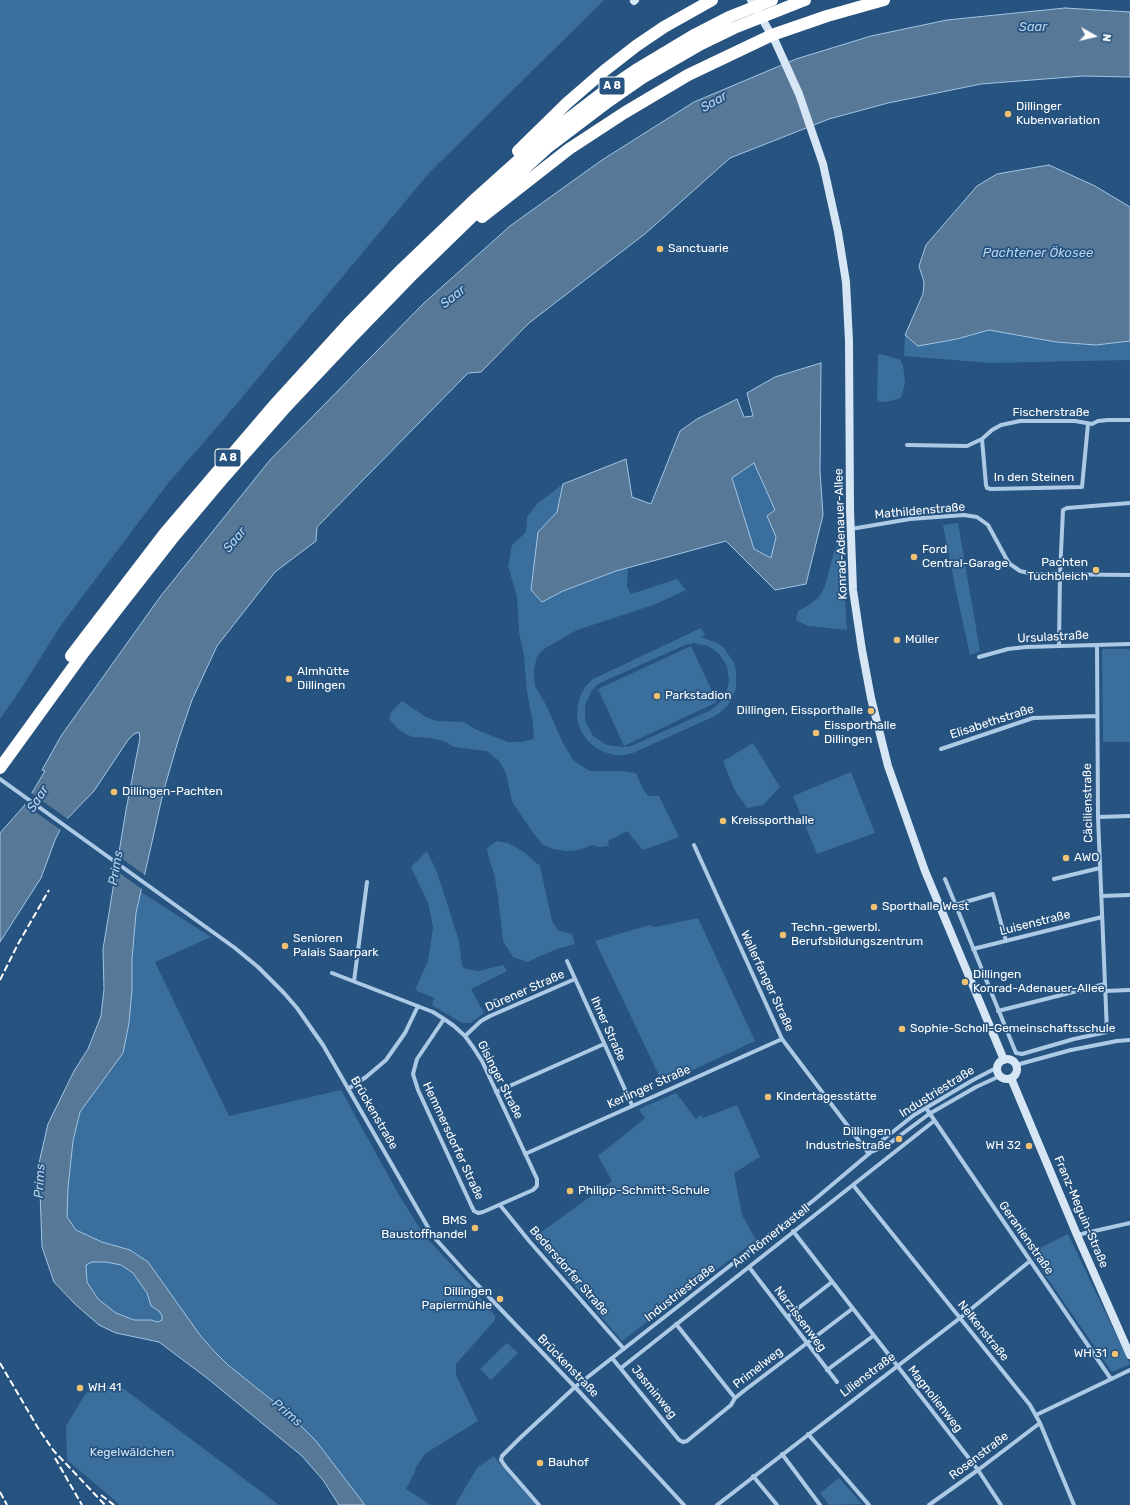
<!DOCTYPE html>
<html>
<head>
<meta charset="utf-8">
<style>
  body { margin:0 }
  #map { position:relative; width:1130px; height:1505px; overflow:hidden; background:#26537f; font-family:Rubik,sans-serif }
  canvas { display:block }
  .north { position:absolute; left:1074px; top:16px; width:40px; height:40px; -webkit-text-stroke:3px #26537f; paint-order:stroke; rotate:98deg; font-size:11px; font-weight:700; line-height:16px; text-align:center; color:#fff }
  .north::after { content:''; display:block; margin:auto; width:14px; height:18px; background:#fff; clip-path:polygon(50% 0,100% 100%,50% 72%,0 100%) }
</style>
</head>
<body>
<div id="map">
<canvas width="1130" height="1505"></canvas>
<div class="north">N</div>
</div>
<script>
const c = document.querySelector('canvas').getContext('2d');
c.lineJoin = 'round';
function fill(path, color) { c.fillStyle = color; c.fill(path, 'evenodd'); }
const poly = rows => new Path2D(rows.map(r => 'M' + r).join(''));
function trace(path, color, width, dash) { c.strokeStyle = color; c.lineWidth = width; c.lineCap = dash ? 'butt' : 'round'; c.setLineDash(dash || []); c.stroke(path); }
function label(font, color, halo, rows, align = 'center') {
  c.font = font + ' Rubik,sans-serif'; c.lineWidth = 3.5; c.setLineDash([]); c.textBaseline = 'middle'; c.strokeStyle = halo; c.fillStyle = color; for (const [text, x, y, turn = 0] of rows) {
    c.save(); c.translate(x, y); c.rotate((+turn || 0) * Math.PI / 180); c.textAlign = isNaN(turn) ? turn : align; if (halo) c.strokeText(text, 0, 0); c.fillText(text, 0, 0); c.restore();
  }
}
fill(poly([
  [0,0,604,0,429,173,224,419,169,482,61,625,21,689,0,719],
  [989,330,1056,342,1096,345,1130,341,1130,360,990,363,904,356,905,335,918,346,957,339],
  [881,354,900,360,903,365,905,383,901,398,891,401,881,402,877,400,878,355],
  [754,463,775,510,767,516,776,537,771,558,754,549,732,478],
  [563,484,557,512,538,532,542,601,563,591,616,571,628,567,627,587,631,594,677,579,686,590,656,604,577,630,544,649,537,656,534,670,535,686,546,705,563,743,574,761,590,771,622,771,636,773,642,787,648,796,659,796,679,837,643,850,627,831,608,841,609,846,600,847,592,845,579,850,567,851,552,849,542,844,534,834,512,802,506,773,499,761,487,751,454,747,444,741,430,738,412,737,399,730,389,719,392,711,402,701,426,717,436,721,464,722,477,730,508,742,522,742,534,739,533,723,527,692,524,656,519,632,517,597,508,566,512,545,526,532,527,517,537,504],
  [958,523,980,651,970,655,957,596,943,525],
  [838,544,842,550,847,630,808,626,796,620,798,611,809,605,819,597,825,586,834,552],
  [701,628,705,635,701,637,717,643,724,648,734,663,736,671,736,689,728,705,722,711,715,716,633,753,624,755,614,755,604,752,595,747,588,741,582,733,578,723,577,714,578,704,581,694,586,686,593,679],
  [693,643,707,646,713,649,719,654,727,666,729,680,728,687,722,700,717,705,711,710,631,746,623,747,607,745,593,736,585,721,585,705,592,690,598,684,685,645],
  [691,646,717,702,624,746,598,689],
  [1102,649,1130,649,1130,742,1103,742],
  [753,743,780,787,763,805,747,808,734,789,723,761],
  [851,772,875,833,817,854,793,796],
  [497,841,508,843,524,852,540,866,552,921,558,930,572,934,575,944,557,949,527,962,513,957,503,941,498,896,494,873,489,859,487,848],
  [427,851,437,872,459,941,462,966,466,969,479,971,503,965,507,971,471,989,484,1013,471,1023,462,1023,432,1005,434,998,415,990,428,961,433,927,428,903,411,867],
  [141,892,211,937,155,962,229,1116,341,1090,399,1195,424,1235,473,1288,495,1316,495,1320,456,1364,456,1375,478,1421,426,1453,416,1467,415,1472,406,1489,431,1505,365,1505,316,1441,288,1413,228,1365,200,1335,102,1242,76,1230,67,1217,68,1188,73,1141,80,1112,123,1053,129,1023,132,989,132,959,136,913],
  [698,918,755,1041,663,1084,595,941,649,925,655,927],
  [676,1093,696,1119,701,1115,703,1118,737,1105,760,1157,734,1173,742,1215,756,1240,622,1341,533,1238,612,1181,598,1156,645,1118,639,1109],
  [1068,1234,1130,1364,1112,1372,1030,1253],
  [92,1262,106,1262,121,1265,133,1273,147,1293,151,1306,159,1311,162,1316,162,1320,158,1322,151,1320,134,1320,116,1313,98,1299,86,1282,86,1265],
  [507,1343,518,1353,491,1380,480,1369],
  [116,1383,279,1505,120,1505,67,1460,66,1426,86,1393],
  [494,1456,496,1459,536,1505,455,1505,477,1468],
  [839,1478,862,1504,829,1505,820,1493]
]), '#3a6e9d');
const water = poly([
  [1065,8,1130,12,1130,77,1083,76,981,84,888,103,829,119,730,158,646,233,529,323,481,372,468,373,317,527,316,541,275,572,217,646,192,700,178,741,163,793,136,913,132,959,132,989,129,1023,123,1053,80,1112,73,1141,68,1188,67,1217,76,1230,102,1242,130,1250,148,1262,200,1335,214,1351,228,1365,288,1413,316,1441,365,1505,339,1505,323,1480,302,1456,207,1378,159,1342,116,1333,99,1325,75,1304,54,1282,42,1247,39,1163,48,1124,74,1071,88,1049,101,1016,104,989,103,949,126,810,140,738,139,732,134,734,128,740,94,791,64,822,55,840,41,878,0,942,0,833,24,806,45,771,42,770,61,736,160,597,270,460,424,303,510,226,602,160,694,102,796,59,871,36,947,20,1065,8],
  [92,1262,106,1262,121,1265,133,1273,147,1293,151,1306,159,1311,162,1316,162,1320,158,1322,151,1320,134,1320,116,1313,98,1299,87,1282,86,1265,92,1262],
  [1049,165,1095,186,1130,207,1130,341,1096,345,1056,342,989,330,957,339,918,346,905,335,923,294,924,282,919,266,926,245,977,186,997,174,1049,165],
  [821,363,820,471,823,515,806,584,775,590,726,541,616,571,563,591,542,602,531,590,538,532,557,512,563,484,626,459,632,497,651,504,680,431,697,419,737,399,744,417,753,416,747,393,775,377,821,363],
  [754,463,775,510,767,516,776,537,771,558,754,549,732,478,754,463]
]);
fill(water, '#587897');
trace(water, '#a1c6e6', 1);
fill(poly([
  [30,792,69,820,62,831,23,803],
  [117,855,146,876,143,890,114,869]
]), '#26537f');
trace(poly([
  [982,439,986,485,987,488,991,489,1082,487,1088,424],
  [907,445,967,446,982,439,992,430,1001,425,1020,421,1075,421,1092,424,1098,421,1108,420,1130,420],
  [851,529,910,519,964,515,977,517,988,525,1006,558,1010,564,1020,571,1033,574,1130,575],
  [1059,645,1060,574,1063,510,1067,508,1130,503],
  [979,657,1008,649,1026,647,1130,644],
  [941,749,1033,718,1097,716],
  [0,779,235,948,258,967,284,993,297,1008,323,1045,433,1236,468,1275,575,1387,684,1505],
  [1098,817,1130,816],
  [694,845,782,1039,869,1154],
  [945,879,1016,1053,1022,1054,1074,1039,1107,1032,1098,817,1097,645],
  [1054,879,1100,868],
  [1101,896,1130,895],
  [955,905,993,894,1006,941],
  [973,949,1102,917],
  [567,961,632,1105],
  [332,973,433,1012,444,1019,454,1026,465,1036,473,1047,482,1061,537,1179,537,1186,533,1190,483,1212,478,1213,474,1211,472,1207,418,1090,413,1074,417,1059,444,1019],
  [354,981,367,882],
  [1105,991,1130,990],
  [998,1011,1105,984],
  [465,1036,481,1021,490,1016,575,979],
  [1016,1065,1071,1050,1117,1041,1130,1040],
  [348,1089,366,1077,386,1060,405,1033,418,1006],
  [496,1092,604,1044],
  [926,1108,1111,1379],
  [871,1152,886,1146,929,1114,976,1087,1000,1076],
  [525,1154,782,1039],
  [853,1185,1030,1405,1040,1423,1074,1505],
  [500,1205,530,1242,624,1349],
  [793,1231,978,1470,1001,1505],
  [1077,1235,1130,1223],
  [749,1267,837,1382],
  [787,1317,832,1282],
  [676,1324,735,1398],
  [612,1358,679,1440,683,1442,687,1441,731,1405,735,1398,745,1390,852,1309],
  [621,1368,934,1121],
  [827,1370,873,1336],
  [1036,1415,1130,1370],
  [808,1434,869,1505],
  [782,1454,820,1505],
  [753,1476,777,1505],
  [539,1505,505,1466,501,1460,502,1456,519,1439,575,1387,814,1200,871,1152,875,1146,914,1115,973,1080,998,1067],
  [717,1505,960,1318,1030,1261],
  [929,1505,978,1470,1040,1423]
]), '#accae6', 4);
trace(poly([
  [751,0,775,41,799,94,823,164,838,232,846,282,849,341,850,509,853,590,862,650,871,698,888,766,925,871,1004,1060],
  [634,1,635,0],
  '997 1069a10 10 0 1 1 20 0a10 10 0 1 1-20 0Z',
  [1011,1078,1077,1235,1130,1355]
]), '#d6e6f5', 8);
trace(poly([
  [518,151,567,103,604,71,636,46,664,27,712,0],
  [482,217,569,149,624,113,688,75,772,35,827,16,884,0],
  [71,656,165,533,277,402,348,324,402,269,473,201,541,140,602,93,636,70,696,34,729,17,772,0],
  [0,768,84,652,121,604,172,539,225,476,284,409,351,338,410,277,483,206,547,148,609,101,642,78,701,44,734,28,805,0]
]), '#fff', 12);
trace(poly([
  [0,980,18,944,49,890],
  [0,1363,38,1428,53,1450,105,1505],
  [55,1458,82,1505],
  [0,1492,7,1505],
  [101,1495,114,1505]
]), '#fff', 2, [7, 3]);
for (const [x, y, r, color] of [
  [1008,114,4,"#efc171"],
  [660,249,4,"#efc171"],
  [914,557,4,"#efc171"],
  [1096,570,4,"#efc171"],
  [897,640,4,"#efc171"],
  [289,679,4,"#efc171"],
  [657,696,4,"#efc171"],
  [871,711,4,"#efc171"],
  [816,733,4,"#efc171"],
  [114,792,4,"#efc171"],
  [723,821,4,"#efc171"],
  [1066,858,4,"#efc171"],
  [874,907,4,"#efc171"],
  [783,935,4,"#efc171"],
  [285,946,4,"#efc171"],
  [965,982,4,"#efc171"],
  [902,1029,4,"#efc171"],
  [768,1097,4,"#efc171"],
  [899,1139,4,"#efc171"],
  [1029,1146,4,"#efc171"],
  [570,1191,4,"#efc171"],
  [475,1228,4,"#efc171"],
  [500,1299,4,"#efc171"],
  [1115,1354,4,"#efc171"],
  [80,1388,4,"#efc171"],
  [540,1463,4,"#efc171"]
]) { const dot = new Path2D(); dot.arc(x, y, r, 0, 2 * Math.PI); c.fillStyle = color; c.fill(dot); trace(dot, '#26537f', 1.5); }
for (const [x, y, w] of [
  [612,86,26],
  [228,458,26]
]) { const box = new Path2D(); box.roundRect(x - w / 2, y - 9, w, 18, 3); c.fillStyle = '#26537f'; c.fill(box); trace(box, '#fff', 1); }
label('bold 11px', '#fff', null, [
  ["A 8",612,86],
  ["A 8",228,458]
]);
label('12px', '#fff', '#26537f', [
  ["Dillinger",1016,107],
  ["Kubenvariation",1016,121],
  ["Sanctuarie",668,249],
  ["Ford",922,550],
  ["Central-Garage",922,564],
  ["Pachten",1088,563,"right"],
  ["Tuchbleich",1088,577,"right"],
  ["Müller",905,640],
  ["Almhütte",297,672],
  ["Dillingen",297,686],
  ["Parkstadion",665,696],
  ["Dillingen, Eissporthalle",863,711,"right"],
  ["Eissporthalle",824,726],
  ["Dillingen",824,740],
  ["Dillingen-Pachten",122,792],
  ["Kreissporthalle",731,821],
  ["AWO",1074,858],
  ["Sporthalle West",882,907],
  ["Techn.-gewerbl.",791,928],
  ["Berufsbildungszentrum",791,942],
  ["Senioren",293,939],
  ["Palais Saarpark",293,953],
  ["Dillingen",973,975],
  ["Konrad-Adenauer-Allee",973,989],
  ["Sophie-Scholl-Gemeinschaftsschule",910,1029],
  ["Kindertagesstätte",776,1097],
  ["Dillingen",891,1132,"right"],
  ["Industriestraße",891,1146,"right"],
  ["WH 32",1021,1146,"right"],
  ["Philipp-Schmitt-Schule",578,1191],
  ["BMS",467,1221,"right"],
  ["Baustoffhandel",467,1235,"right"],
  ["Dillingen",492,1292,"right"],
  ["Papiermühle",492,1306,"right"],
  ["WH 31",1107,1354,"right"],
  ["WH 41",88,1388],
  ["Bauhof",548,1463]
], 'left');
label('12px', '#fff', '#26537f', [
  ["Fischerstraße",1051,413],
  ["In den Steinen",1034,478],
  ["Mathildenstraße",920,511,-5],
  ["Konrad-Adenauer-Allee",841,534,-92],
  ["Ursulastraße",1053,637,-3],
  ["Elisabethstraße",992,722,-18],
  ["Cäcilienstraße",1088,803,-91],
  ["Luisenstraße",1035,923,-14],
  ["Wallerfanger Straße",767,981,65],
  ["Dürener Straße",525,991,-24],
  ["Ihner Straße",608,1029,66],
  ["Gisinger Straße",500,1080,63],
  ["Kerlinger Straße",649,1087,-24],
  ["Industriestraße",937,1092,-32],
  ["Brückenstraße",374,1113,60],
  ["Hemmersdorfer Straße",453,1141,65],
  ["Franz-Meguin-Straße",1081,1212,67],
  ["Am Römerkastell",771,1236,-38],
  ["Geranienstraße",1026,1238,55],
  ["Bedersdorfer Straße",569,1271,49],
  ["Industriestraße",680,1293,-38],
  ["Narzissenweg",800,1319,53],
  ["Nelkenstraße",983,1331,51],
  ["Brückenstraße",568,1366,46],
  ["Primelweg",758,1368,-38],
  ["Lilienstraße",868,1375,-37],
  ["Jasminweg",654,1392,51],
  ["Magnolienweg",935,1399,52],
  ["Rosenstraße",979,1456,-37]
]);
label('12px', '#cfe3f5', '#26537f', [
  ["Kegelwäldchen",132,1453]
]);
label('italic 13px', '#b8d4ed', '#26537f', [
  ["Saar",1033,27],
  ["Saar",714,102,-30],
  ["Pachtener Ökosee",1038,253],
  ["Saar",453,297,-39],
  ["Saar",235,540,-51],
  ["Saar",38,799,-57],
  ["Prims",116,868,-80],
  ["Prims",40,1181,-87],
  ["Prims",287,1413,40]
]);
</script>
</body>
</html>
